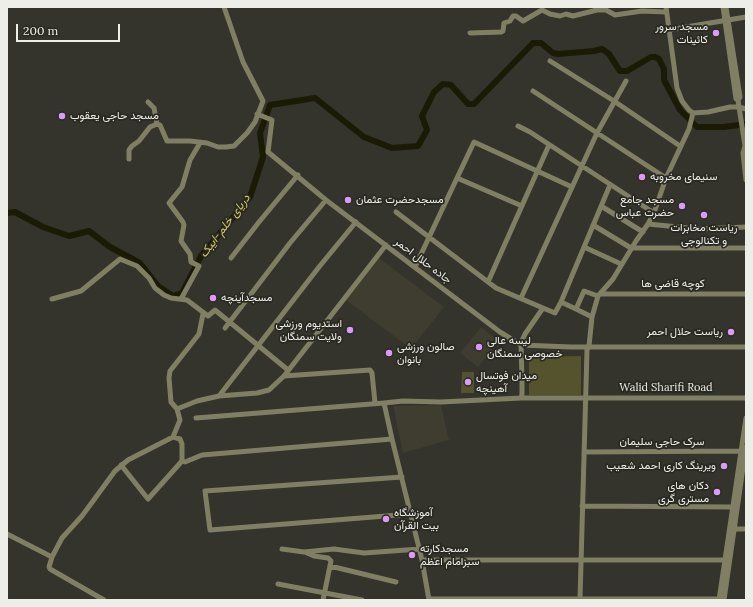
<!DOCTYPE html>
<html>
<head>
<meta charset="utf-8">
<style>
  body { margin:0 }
  #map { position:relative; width:753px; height:607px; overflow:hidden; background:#34332c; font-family:Lora,serif }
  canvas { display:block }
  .frame { position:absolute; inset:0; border:8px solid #eeeee9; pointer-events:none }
  .scale { position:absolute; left:16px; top:24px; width:104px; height:18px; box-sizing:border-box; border:2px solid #eeeee9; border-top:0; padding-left:5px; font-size:12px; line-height:14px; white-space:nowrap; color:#eeeee9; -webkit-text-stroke:3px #2a2922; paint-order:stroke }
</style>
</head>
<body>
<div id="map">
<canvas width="753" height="607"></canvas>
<div class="frame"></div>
<div class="scale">200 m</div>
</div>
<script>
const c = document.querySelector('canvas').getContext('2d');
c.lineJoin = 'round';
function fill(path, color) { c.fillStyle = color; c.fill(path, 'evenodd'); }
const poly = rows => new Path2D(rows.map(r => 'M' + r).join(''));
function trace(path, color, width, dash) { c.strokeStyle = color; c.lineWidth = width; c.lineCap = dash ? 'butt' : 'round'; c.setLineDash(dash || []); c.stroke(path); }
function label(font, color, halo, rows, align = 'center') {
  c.font = font + ' Lora,Vazirmatn,serif'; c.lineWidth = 3.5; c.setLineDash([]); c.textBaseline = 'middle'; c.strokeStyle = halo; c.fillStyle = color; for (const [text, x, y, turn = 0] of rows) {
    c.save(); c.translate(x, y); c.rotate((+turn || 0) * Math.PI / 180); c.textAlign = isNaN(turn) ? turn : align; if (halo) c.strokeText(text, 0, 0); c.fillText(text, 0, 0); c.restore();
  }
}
fill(poly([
  [379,258,444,307,411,349,346,300],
  [481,327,499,341,478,367,460,353],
  [441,405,449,440,403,453,393,406]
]), '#3e3d2f');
fill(poly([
  [581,356,581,395,529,395,529,357],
  [462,372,474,372,474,393,461,393]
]), '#55522e');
trace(poly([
  [7,213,15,212,43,227,69,236,89,231,110,247,140,263,158,286,173,296,182,293,201,256,250,197,263,157,260,133,270,105,315,98,364,137,392,148,418,146,427,130,422,116,434,92,443,84,451,85,468,104,474,104,533,43,541,43,553,53,558,54,594,51,602,49,609,54,620,71,627,71,651,57,655,57,659,59,664,69,664,80,680,110,697,127,724,127,746,124]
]), '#1b1a05', 6);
trace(poly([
  [666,7,677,88,682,101,689,110,693,113],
  [723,7,736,99,738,100],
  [726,7,740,97,738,100,745,146,743,153,746,180],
  [668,30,746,17],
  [470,33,501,32,503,31,504,23,510,21,513,16,516,16,523,21,542,10,550,14,560,16,566,14,573,16,597,10,606,10,615,15,642,11,666,12],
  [550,61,614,101,680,146],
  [533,91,666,178],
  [148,102,154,108,157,124,160,125,167,141,190,141,207,143,218,147,226,147,234,146,247,133,255,122,263,101,243,62,224,7],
  [693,113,708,112,730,107,739,107,746,109],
  [257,114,272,120,268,152,326,200,500,332,521,345,571,347,746,347],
  [518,126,530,132,654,213],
  [129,159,129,150,132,146,139,141,150,127,157,124],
  [457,178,522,206],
  [601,206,643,232],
  [396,212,496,288,543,308],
  [648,224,699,229,746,227],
  [593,225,631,248,746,248],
  [584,247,621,264],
  [231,258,259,222,298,175],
  [415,267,474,142,572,187],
  [488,282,549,145],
  [600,294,746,294],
  [521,298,597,133,626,81],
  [52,299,81,291,120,259,137,266,149,278,155,288,164,295,171,298,187,300,208,316,215,310,288,370],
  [181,299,199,266,191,262,190,254,181,241,184,225,183,222,169,203,182,187,190,160,200,143],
  [561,302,610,185],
  [576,309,592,317],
  [225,328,290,243,326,200],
  [284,376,370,370,372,373,375,403],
  [219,396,319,267,356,222],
  [521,398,746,398],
  [177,409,197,401,219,396,257,393,269,390,284,376,386,245],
  [196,418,384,403],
  [173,437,180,420,177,409,171,402,169,378,170,371,199,334,203,314],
  [392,439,422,560,429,600],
  [584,452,741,451],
  [121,465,148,499,182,461],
  [402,477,205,491,210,530,411,514],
  [582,506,733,507],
  [733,529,746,529],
  [7,534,52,557],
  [282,549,304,552,334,549,364,553,420,549],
  [305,552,314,556,328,558,331,561,323,600],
  [422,560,725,560],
  [330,566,396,582],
  [278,584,362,600],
  [429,599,719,599],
  [580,599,587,350,589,346,592,317,598,296],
  [104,600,50,569,49,567,52,557,62,538,82,516,115,471,128,460,173,437,180,439,182,444,182,461,185,462,202,455,392,439,384,403,403,401,441,402,521,398,522,394,522,381,521,343,525,334,543,308,555,313,561,302,576,309,584,291,598,296,613,279,636,241,648,224,654,213,666,178,689,129,693,113],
  [719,600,746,418],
  [724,600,746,447]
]), '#807f63', 5);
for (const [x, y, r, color] of [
  [716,33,4,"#da9af6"],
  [62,116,4,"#da9af6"],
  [642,177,4,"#da9af6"],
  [348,200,4,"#da9af6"],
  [682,206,4,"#da9af6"],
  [704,215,4,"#da9af6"],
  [213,298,4,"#da9af6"],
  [350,330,4,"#da9af6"],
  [731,332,4,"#da9af6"],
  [479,347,4,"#da9af6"],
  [389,353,4,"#da9af6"],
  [468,382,4,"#da9af6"],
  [724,466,4,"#da9af6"],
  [717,492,4,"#da9af6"],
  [386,519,4,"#da9af6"],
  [412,555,4,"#da9af6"]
]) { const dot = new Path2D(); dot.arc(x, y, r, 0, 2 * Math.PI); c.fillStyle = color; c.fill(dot); trace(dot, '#2a2922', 1.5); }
label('11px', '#eeeee9', '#2a2922', [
  ["مسجد سرور",708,27,"right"],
  ["کائینات",708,40,"right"],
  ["مسجد حاجی یعقوب",70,116],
  ["سنیمای مخروبه",650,177],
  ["مسجدحضرت عثمان",356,200],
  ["مسجد جامع",674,200,"right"],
  ["حضرت عباس",674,213,"right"],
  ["ریاست مخابرات",704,228,"center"],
  ["و تکنالوجی",704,241,"center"],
  ["مسجدآینچه",221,298],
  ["استدیوم ورزشی",342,324,"right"],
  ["ولایت سمنگان",342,337,"right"],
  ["ریاست حلال احمر",723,332,"right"],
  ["لیسه عالی",487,341],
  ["خصوصی سمنگان",487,354],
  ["صالون ورزشی",397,347],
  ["بانوان",397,360],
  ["میدان فوتسال",476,376],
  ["آهینچه",476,389],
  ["ویرینگ کاری احمد شعیب",716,466,"right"],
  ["دکان های",709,486,"right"],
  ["مستری گری",709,499,"right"],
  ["آموزشگاه",394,513],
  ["بیت القرآن",394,526],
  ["مسجدکارته",420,549],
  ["سبزامام اعظم",420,562]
], 'left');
label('11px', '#eeeee9', '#2a2922', [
  ["جاده حلال احمر",423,261,37],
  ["کوچه قاضی ها",673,284],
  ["Walid Sharifi Road",666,388],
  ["سرک حاجی سلیمان",662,442]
]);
label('italic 12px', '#cec768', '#2a2922', [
  ["دریای خلم-ایبک",225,226,-53]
]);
</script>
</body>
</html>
